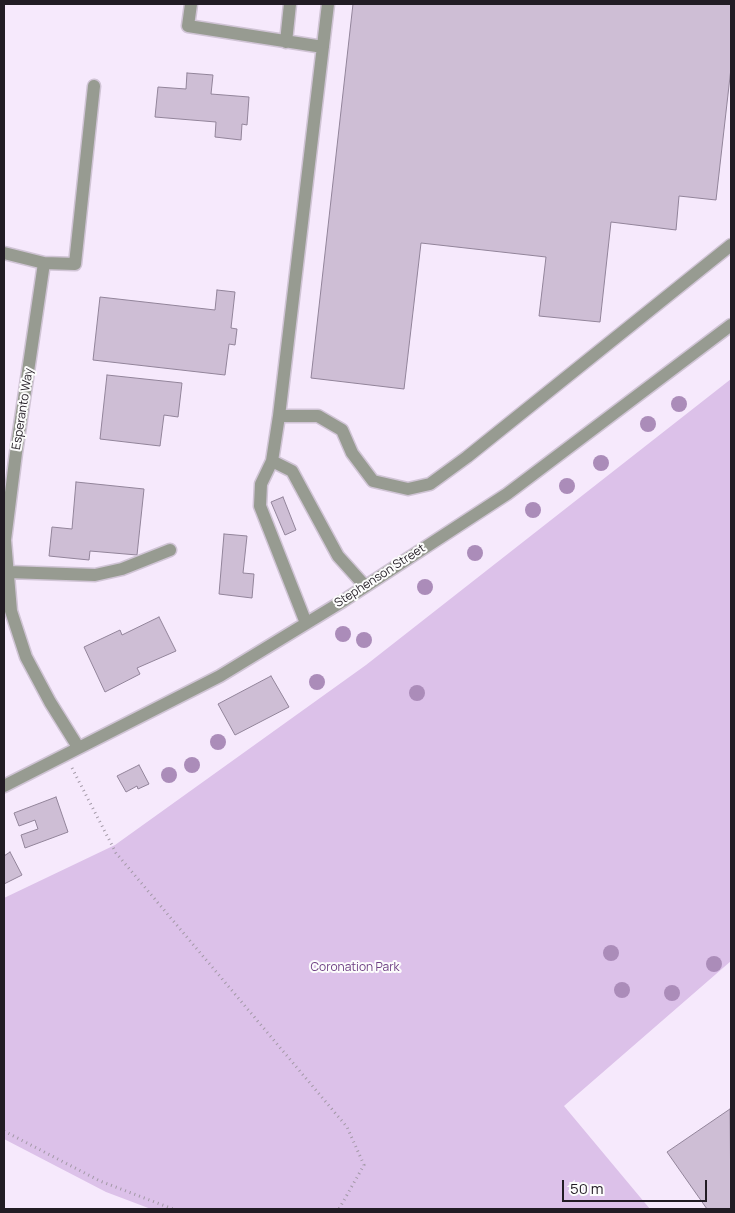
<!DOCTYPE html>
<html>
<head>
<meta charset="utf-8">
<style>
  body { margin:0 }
  #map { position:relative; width:735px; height:1213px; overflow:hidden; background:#f6e9fc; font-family:Manrope,sans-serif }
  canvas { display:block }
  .frame { position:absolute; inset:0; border:5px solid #221c24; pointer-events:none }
  .scale { position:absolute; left:562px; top:1180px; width:145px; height:22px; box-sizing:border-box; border:2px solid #221c24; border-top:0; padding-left:6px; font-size:15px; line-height:18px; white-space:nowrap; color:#221c24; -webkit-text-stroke:4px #fcfcfc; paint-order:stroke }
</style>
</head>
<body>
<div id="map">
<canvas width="735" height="1213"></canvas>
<div class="frame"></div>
<div class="scale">50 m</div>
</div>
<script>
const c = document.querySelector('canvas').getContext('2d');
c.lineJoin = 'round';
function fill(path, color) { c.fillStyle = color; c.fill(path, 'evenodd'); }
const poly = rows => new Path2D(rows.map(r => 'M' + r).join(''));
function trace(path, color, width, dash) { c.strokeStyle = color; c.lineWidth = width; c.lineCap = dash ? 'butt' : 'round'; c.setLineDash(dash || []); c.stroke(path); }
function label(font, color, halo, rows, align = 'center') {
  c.font = font + ' Manrope,sans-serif'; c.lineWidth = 4; c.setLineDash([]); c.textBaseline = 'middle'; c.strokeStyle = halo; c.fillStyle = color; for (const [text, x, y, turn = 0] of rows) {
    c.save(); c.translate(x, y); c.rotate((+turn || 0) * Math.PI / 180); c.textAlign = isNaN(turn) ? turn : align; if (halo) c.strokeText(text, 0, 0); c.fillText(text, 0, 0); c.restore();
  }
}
fill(poly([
  [731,379,731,961,564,1106,650,1209,151,1209,106,1192,4,1139,4,898,115,845,366,665]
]), '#dcc1e9');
const building = poly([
  [353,4,731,4,731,68,716,200,679,196,676,230,611,222,600,322,539,316,546,257,421,243,404,389,311,378,353,4],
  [187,73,213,75,211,94,249,97,247,125,242,124,241,140,215,137,216,122,155,117,158,87,186,89,187,73],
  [217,290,235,292,231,328,237,329,235,345,229,344,225,375,93,360,100,297,215,310,217,290],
  [107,375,182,383,178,417,164,415,160,446,100,439,107,375],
  [76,482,144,489,137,555,90,551,89,560,49,556,52,527,72,529,76,482],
  [283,497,296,530,285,535,271,502,283,497],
  [224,534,247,536,243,573,254,574,252,598,219,594,224,534],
  [159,617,176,651,137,668,140,674,105,692,84,647,120,630,122,635,159,617],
  [271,676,289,707,235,735,218,704,271,676],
  [139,765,149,784,138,789,137,786,126,792,117,776,139,765],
  [56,797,68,832,25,848,21,835,38,829,35,820,19,826,14,813,56,797],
  [10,852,22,875,4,884,4,856,10,852],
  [730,1109,731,1209,707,1209,667,1152,730,1109]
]);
fill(building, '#cebed5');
trace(building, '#92849a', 1);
const minor = poly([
  [191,4,188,26,323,47],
  [286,42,290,4],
  [4,253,44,263],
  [279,416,318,416,342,430,352,453,373,481,408,489,430,484,467,457,731,245],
  [272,461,279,416,328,4],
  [8,572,95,575,122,569,170,550],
  [306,623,260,506,261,484,272,461,292,471,338,556,365,586],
  [78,747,50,702,26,657,11,611,5,540,16,453,44,263,75,264,94,86],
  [4,786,220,676,343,601,507,494,731,325]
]);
trace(minor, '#d0c4d5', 15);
trace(poly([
  [72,768,116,853,347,1127,364,1165,339,1209],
  [4,1131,100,1181,173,1209]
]), '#a399a7', 3, [1, 4]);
trace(minor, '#979b91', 12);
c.fillStyle = '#ab8cb9';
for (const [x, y] of [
  [679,404],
  [648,424],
  [601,463],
  [567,486],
  [533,510],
  [475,553],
  [425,587],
  [343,634],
  [364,640],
  [317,682],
  [417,693],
  [218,742],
  [192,765],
  [169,775],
  [611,953],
  [714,964],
  [622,990],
  [672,993]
]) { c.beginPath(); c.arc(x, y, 8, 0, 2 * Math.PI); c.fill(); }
label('12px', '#221c24', '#fcfcfc', [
  ["Esperanto Way",23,409,-81],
  ["Stephenson Street",380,576,-33]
]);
label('12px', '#6e3f83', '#fcfcfc', [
  ["Coronation Park",355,968]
]);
</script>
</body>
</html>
